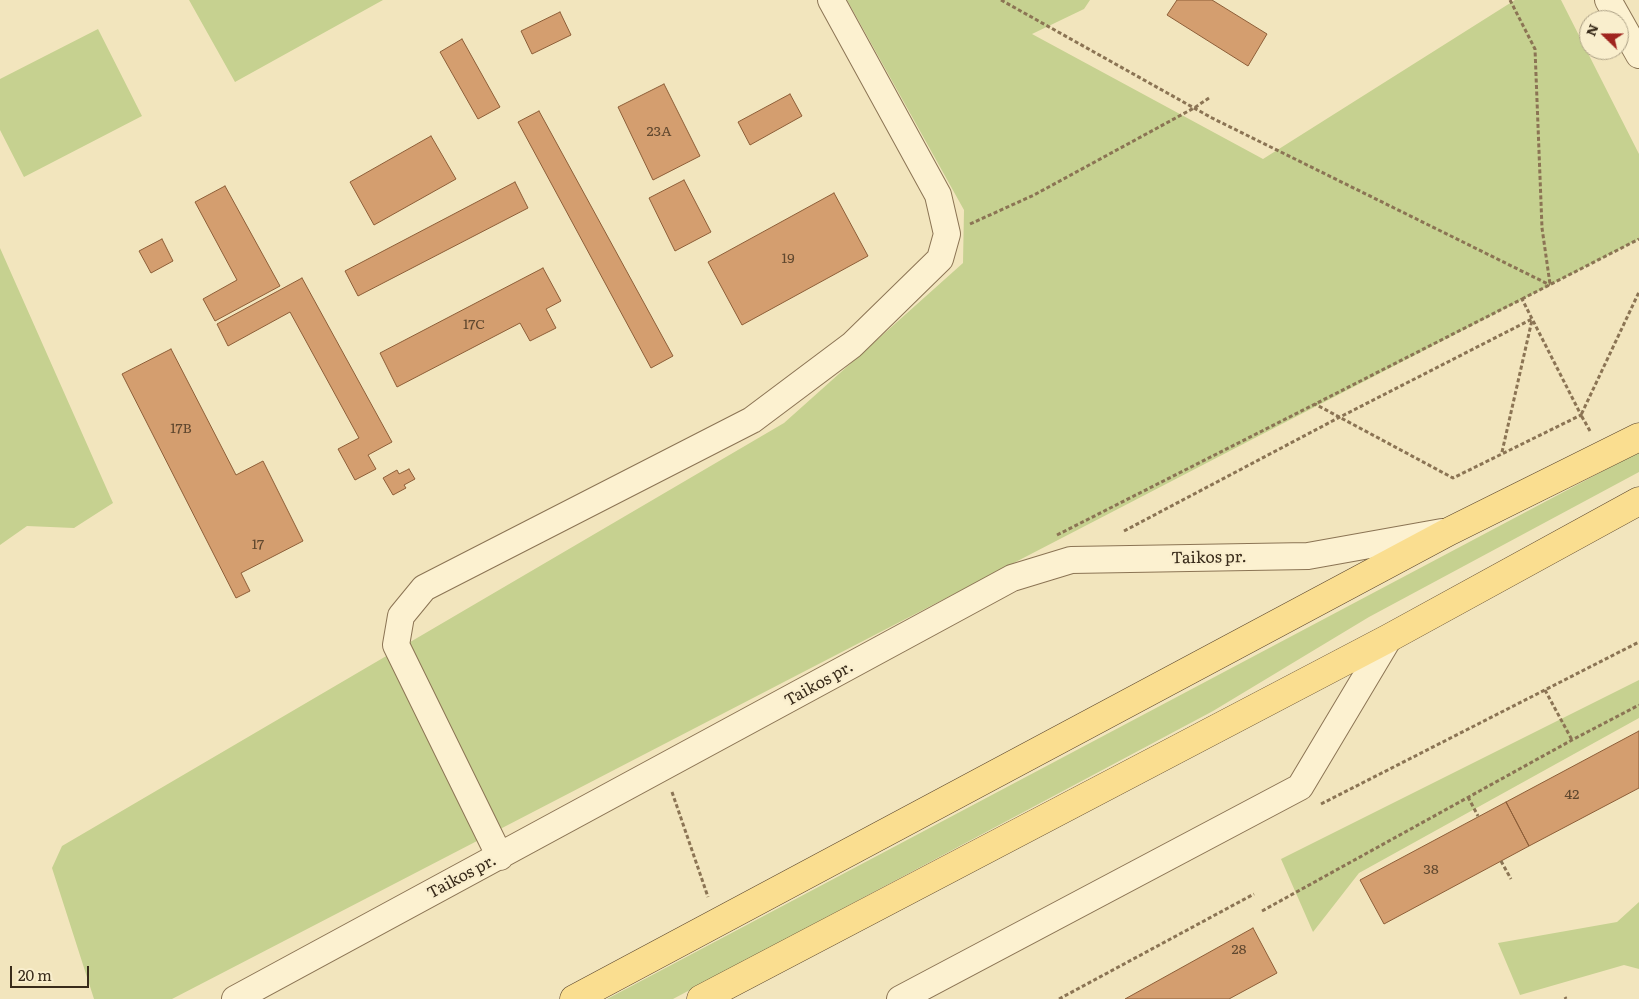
<!DOCTYPE html>
<html>
<head>
<meta charset="utf-8">
<style>
  body { margin:0 }
  #map { position:relative; width:1639px; height:999px; overflow:hidden; background:#f2e5bd; font-family:Literata,serif }
  canvas { display:block }
  .north { position:absolute; left:1579px; top:10px; width:50px; height:50px; box-sizing:border-box; background:#f9eecd; border:1px solid #aca085; border-radius:50%; rotate:292deg; font-size:14px; font-weight:700; line-height:20px; text-align:center; color:#392b1a }
  .north::after { content:''; display:block; margin:auto; width:18px; height:22px; background:#a0241e; clip-path:polygon(50% 0,100% 100%,50% 72%,0 100%) }
  .scale { position:absolute; left:10px; top:966px; width:79px; height:22px; box-sizing:border-box; border:2px solid #392b1a; border-top:0; padding-left:6px; font-size:15px; line-height:18px; white-space:nowrap; color:#392b1a; -webkit-text-stroke:4px #f9eecd; paint-order:stroke }
</style>
</head>
<body>
<div id="map">
<canvas width="1639" height="999"></canvas>
<div class="north">N</div>
<div class="scale">20 m</div>
</div>
<script>
const c = document.querySelector('canvas').getContext('2d');
c.lineJoin = 'round';
function fill(path, color) { c.fillStyle = color; c.fill(path, 'evenodd'); }
const poly = rows => new Path2D(rows.map(r => 'M' + r).join(''));
function trace(path, color, width, dash) { c.strokeStyle = color; c.lineWidth = width; c.lineCap = dash ? 'butt' : 'round'; c.setLineDash(dash || []); c.stroke(path); }
function label(font, color, halo, rows, align = 'center') {
  c.font = font + ' Literata,serif'; c.lineWidth = 4.5; c.setLineDash([]); c.textBaseline = 'middle'; c.strokeStyle = halo; c.fillStyle = color; for (const [text, x, y, turn = 0] of rows) {
    c.save(); c.translate(x, y); c.rotate((+turn || 0) * Math.PI / 180); c.textAlign = isNaN(turn) ? turn : align; if (halo) c.strokeText(text, 0, 0); c.fillText(text, 0, 0); c.restore();
  }
}
fill(poly([
  [189,0,383,0,235,82],
  [847,0,1090,0,1084,9,1032,34,1263,159,1515,0,1561,0,1639,154,1639,239,172,999,94,999,52,868,62,846,784,423,963,263,964,210],
  [98,29,142,116,24,177,0,130,0,79],
  [0,248,113,503,74,528,27,526,0,545],
  [1639,452,1639,472,1369,617,1213,711,673,999,607,999],
  [1639,680,1639,718,1359,873,1313,932,1281,859],
  [1639,902,1639,969,1624,965,1520,995,1498,943,1617,922]
]), '#c6d190');
const building = poly([
  [1177,0,1212,0,1267,34,1248,66,1167,15,1177,0],
  [560,12,571,35,532,54,521,31,560,12],
  [462,39,500,107,478,119,440,52,462,39],
  [664,84,700,156,653,180,618,107,664,84],
  [790,94,802,116,750,145,738,122,790,94],
  [539,111,673,356,651,368,518,122,539,111],
  [431,136,456,179,374,225,350,182,431,136],
  [684,180,711,232,675,251,649,198,684,180],
  [515,182,528,208,358,296,345,271,515,182],
  [225,186,280,286,215,321,203,299,237,280,195,202,225,186],
  [834,193,868,256,742,325,708,262,834,193],
  [162,239,173,261,151,273,139,251,162,239],
  [543,268,561,301,546,309,556,328,530,341,520,323,397,387,380,353,543,268],
  [302,278,392,442,368,455,376,469,355,480,338,449,359,438,290,312,228,346,217,324,302,278],
  [171,349,236,475,263,461,303,541,241,573,250,591,236,598,122,374,171,349],
  [409,469,415,479,404,485,406,488,393,495,383,478,397,470,399,474,409,469],
  [1639,731,1639,788,1529,846,1506,802,1639,731],
  [1506,802,1529,846,1384,924,1360,880,1506,802],
  [1253,928,1277,973,1229,999,1125,999,1253,928]
]);
fill(building, '#d49e6f');
trace(building, '#8d5e38', 1);
const street = poly([
  [1608,0,1639,55],
  [500,857,396,645,401,616,424,588,752,420,852,345,940,259,947,234,938,195,831,0],
  [235,999,1012,578,1071,560,1308,556,1442,532],
  [900,999,1300,787,1389,638]
]);
const primary = poly([
  [574,999,1450,531,1639,437],
  [701,999,1389,638,1639,501]
]);
trace(street, '#8b7454', 28);
trace(primary, '#584229', 29);
trace(poly([
  [1001,0,1212,118,1550,285],
  [1510,0,1535,49,1542,228,1550,284],
  [970,224,1034,195,1194,108,1209,98],
  [1522,299,1639,239],
  [1590,431,1581,415,1639,292],
  [1502,452,1532,320],
  [1124,531,1340,417,1532,319],
  [1057,535,1522,299,1581,415,1453,478,1315,404],
  [1545,690,1572,740],
  [672,792,708,897],
  [1468,797,1478,816],
  [1321,804,1639,642],
  [1501,861,1511,879],
  [1262,911,1572,740,1639,705],
  [1565,997,1566,999],
  [1059,999,1254,894]
]), '#8b7454', 3, [4, 2.5]);
trace(street, '#fcf1d0', 26);
trace(primary, '#fade90', 28);
label('14px', '#60482f', null, [
  ["23A",659,132],
  ["19",788,259],
  ["17C",474,325],
  ["17B",181,429],
  ["17",258,545],
  ["42",1572,795],
  ["38",1431,870],
  ["28",1239,950]
]);
label('16px', '#392b1a', '#f9eecd', [
  ["Taikos pr.",1209,558,-1],
  ["Taikos pr.",819,684,-29],
  ["Taikos pr.",462,877,-28]
]);
</script>
</body>
</html>
